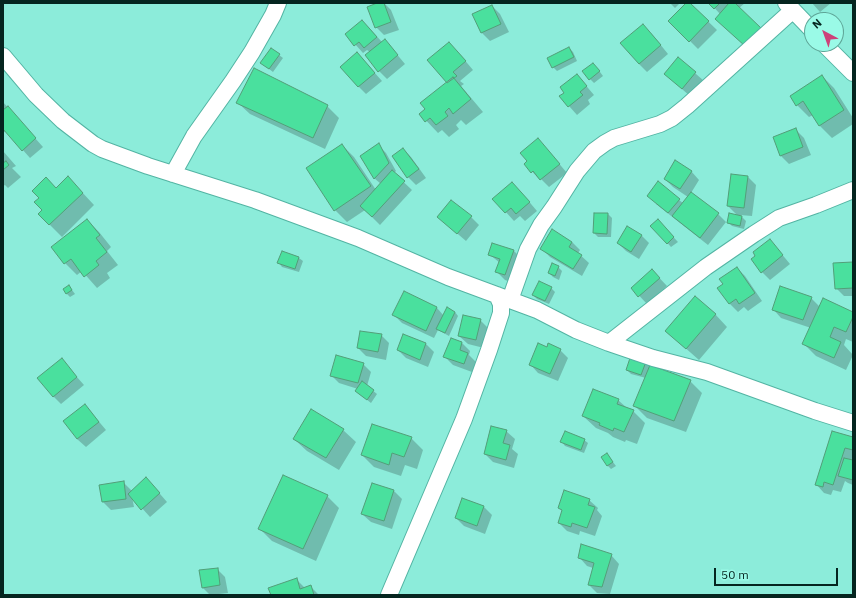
<!DOCTYPE html>
<html>
<head>
<meta charset="utf-8">
<style>
  body { margin:0 }
  #map { position:relative; width:856px; height:598px; overflow:hidden; background:#8cecda; font-family:"IBM Plex Sans",sans-serif }
  canvas { display:block }
  .frame { position:absolute; inset:0; border:4px solid #05251f; pointer-events:none }
  .north { position:absolute; left:804px; top:12px; width:40px; height:40px; box-sizing:border-box; background:#9afae7; border:1px solid #5ea597; border-radius:50%; rotate:319deg; font-size:11px; font-weight:700; line-height:16px; text-align:center; color:#05251f }
  .north::after { content:''; display:block; margin:auto; width:14px; height:18px; background:#cd4279; clip-path:polygon(50% 0,100% 100%,50% 72%,0 100%) }
  .scale { position:absolute; left:714px; top:568px; width:124px; height:18px; box-sizing:border-box; border:2px solid #05251f; border-top:0; padding-left:5px; font-size:12px; line-height:14px; white-space:nowrap; color:#05251f; -webkit-text-stroke:3px #9afae7; paint-order:stroke }
</style>
</head>
<body>
<div id="map">
<canvas width="856" height="598"></canvas>
<div class="frame"></div>
<div class="north">N</div>
<div class="scale">50 m</div>
</div>
<script>
const c = document.querySelector('canvas').getContext('2d');
c.lineJoin = 'round';
function fill(path, color) { c.fillStyle = color; c.fill(path, 'evenodd'); }
const poly = rows => new Path2D(rows.map(r => 'M' + r).join(''));
function trace(path, color, width, dash) { c.strokeStyle = color; c.lineWidth = width; c.lineCap = dash ? 'butt' : 'round'; c.setLineDash(dash || []); c.stroke(path); }
fill(poly([
  [380,3,384,3,391,10,399,30,384,35,376,27],
  [670,3,680,3,675,8],
  [687,3,689,3,717,30,698,49,670,21],
  [710,3,745,3,739,8,769,36,720,14],
  [812,3,831,3,820,12],
  [492,6,500,14,509,32,490,41,482,33,473,15],
  [370,29,382,42,385,40,405,64,387,79,379,71,370,52,367,50,363,53,346,34],
  [651,33,668,54,647,72,639,64],
  [569,48,573,52,577,61,557,71,553,67],
  [457,51,473,70,460,81,464,84,461,86,483,112,466,125,461,120,456,125,459,129,449,137,442,130,438,133,420,114,427,109,448,82],
  [279,55,283,58,273,72,261,63],
  [678,58,704,81,691,97,665,74],
  [365,62,382,81,366,94,358,86],
  [597,68,603,76,594,83,590,79],
  [577,75,594,95,588,100,590,104,577,115,569,106,565,93],
  [822,76,834,88,853,118,853,124,832,138,820,126,813,115,809,117,797,105,791,96],
  [3,102,43,147,30,158,6,131,3,133],
  [237,102,327,106,339,118,325,149,250,114],
  [796,130,804,138,811,155,789,164,781,156,775,138],
  [342,145,354,157,376,190,381,184,374,178,378,145,386,153,396,171,394,173,412,190,380,225,365,210,347,222,335,210],
  [546,148,567,173,549,187,541,179,540,180,525,164],
  [403,149,411,157,426,178,416,185,408,177],
  [3,151,16,166,12,168,21,177,8,188,5,185,3,186],
  [691,171,699,180,691,193,718,214,726,222,708,245,656,204,679,200,683,203,688,197,673,187,665,179],
  [748,177,756,185,752,216,740,215,746,221,744,229,732,226,728,222,738,216,728,206],
  [56,189,80,190,94,205,62,237,39,214],
  [520,191,537,211,525,221,520,216,514,221,494,199],
  [608,214,612,218,611,237,598,237,594,233],
  [438,217,471,217,479,225,466,241],
  [87,220,99,232,111,247,107,251,118,265,107,273,110,278,97,288,82,271,77,275,65,263],
  [661,224,678,242,671,247,652,226],
  [641,235,649,243,639,259,626,251,618,243],
  [770,240,790,264,770,280,762,272],
  [572,242,580,250,578,253,589,263,582,276,550,257,542,249],
  [492,244,514,251,522,259,513,283,505,280,497,272,500,263,489,254],
  [299,258,303,261,299,272,282,267,279,263],
  [853,263,853,296,844,296,836,288],
  [558,267,562,271,559,280,553,277,549,273],
  [737,268,745,276,762,301,748,311,744,307,738,312,730,304,724,284],
  [652,270,667,286,647,304,632,288],
  [69,286,75,294,70,297,66,293],
  [551,288,555,292,549,304,537,299,533,295],
  [404,293,437,308,444,316,455,312,458,316,449,336,438,330,434,338,402,323,394,315],
  [811,298,820,307,853,313,853,342,846,339,844,345,853,355,846,370,816,356,804,344,811,328,781,318,773,309],
  [715,314,727,327,699,360,666,331],
  [480,320,488,328,484,348,468,344,459,336],
  [381,335,389,343,386,360,366,356,358,348],
  [404,336,426,344,434,352,428,367,406,358,398,350],
  [462,343,470,351,469,355,476,362,472,372,453,365,445,357],
  [547,348,560,350,568,358,558,381,538,373,530,364],
  [632,356,650,364,649,366,690,381,702,393,686,432,647,418,635,406,646,378,631,374,627,370],
  [61,359,84,385,61,404,53,396],
  [363,364,371,372,367,386,377,394,371,403,356,391,358,389,339,383,331,375],
  [618,400,627,408,633,411,645,423,637,444,626,440,625,442,613,437,608,433,596,428,583,416],
  [85,405,106,430,86,447,77,439],
  [343,430,356,442,339,470,307,451,294,439],
  [506,431,515,439,512,449,518,454,514,468,493,462,485,454],
  [832,432,853,438,853,456,851,461,853,461,853,485,848,483,845,481,841,492,833,490,831,495,824,493,816,484],
  [411,438,423,450,417,469,405,465,401,476,374,467,362,455],
  [584,440,588,443,584,453,565,446,562,442],
  [607,454,616,466,611,469,607,465],
  [123,482,132,491,154,487,167,502,150,517,132,497,134,507,111,510,103,502,100,486],
  [372,484,394,491,402,499,392,529,371,522,362,514],
  [327,496,339,508,316,561,272,541,260,529],
  [463,500,484,507,492,515,485,534,464,526,456,518],
  [589,500,598,508,597,510,602,516,595,536,580,531,579,535,567,531,559,523,563,511,559,508],
  [611,555,619,564,610,594,597,593,589,585,593,568,587,566,579,557],
  [217,569,225,577,228,593,210,595,202,587],
  [296,579,305,588,310,586,319,595,272,595]
]), '#0003');
const building = poly([
  [377,3,384,3,391,22,375,28,367,7,377,3],
  [686,3,690,3,709,21,689,42,668,21,686,3],
  [708,3,720,3,714,9,708,3],
  [729,3,735,3,761,28,745,46,715,19,729,3],
  [492,5,501,24,481,33,472,14,492,5],
  [362,20,377,37,364,48,359,42,354,46,345,34,362,20],
  [643,24,661,45,639,64,620,43,643,24],
  [385,39,398,55,378,72,365,55,385,39],
  [449,42,466,61,453,72,457,76,447,83,427,60,449,42],
  [569,47,574,57,552,68,547,58,569,47],
  [271,48,280,54,269,69,260,63,271,48],
  [357,52,375,73,358,87,340,67,357,52],
  [678,57,696,72,682,89,664,74,678,57],
  [593,63,600,71,589,80,582,71,593,63],
  [254,68,328,105,313,138,236,103,254,68],
  [577,74,587,86,580,92,583,95,568,107,559,96,564,93,560,87,577,74],
  [822,75,844,110,819,126,803,101,796,106,790,96,822,75],
  [453,77,471,99,453,114,449,108,445,112,448,116,436,125,430,118,425,122,419,114,425,109,420,103,453,77],
  [8,106,36,138,22,151,3,129,3,110,8,106],
  [796,128,803,147,780,156,773,137,796,128],
  [538,138,560,164,540,180,533,171,531,173,524,164,527,161,520,153,538,138],
  [379,143,389,163,374,179,360,156,379,143],
  [342,144,371,186,334,211,306,168,342,144],
  [403,148,419,169,407,178,392,156,403,148],
  [675,160,692,171,680,189,664,179,675,160],
  [6,161,9,165,3,170,3,163,6,161],
  [392,170,405,181,372,217,360,206,392,170],
  [731,174,748,176,744,208,727,206,731,174],
  [68,176,83,193,49,225,38,214,42,210,34,202,39,198,32,191,46,177,56,188,68,176],
  [658,181,680,199,668,213,647,196,658,181],
  [512,182,530,202,516,214,511,208,505,213,492,199,512,182],
  [691,192,719,213,700,238,672,216,691,192],
  [451,200,472,216,457,234,437,217,451,200],
  [594,213,608,213,607,234,593,233,594,213],
  [729,213,742,216,740,226,727,223,729,213],
  [87,219,100,235,96,238,107,252,96,261,99,265,84,277,71,259,64,264,51,247,87,219],
  [658,219,674,237,667,244,650,226,658,219],
  [627,226,642,235,631,252,617,243,627,226],
  [552,229,572,242,569,247,582,255,573,269,540,249,552,229],
  [770,239,783,255,761,273,751,259,755,256,753,252,770,239],
  [492,243,514,250,505,275,495,272,500,259,488,255,492,243],
  [282,251,299,257,295,269,277,263,282,251],
  [853,262,853,288,835,289,833,263,853,262],
  [552,263,559,266,555,276,548,273,552,263],
  [737,267,755,293,739,304,736,299,729,304,717,288,723,284,719,279,737,267],
  [652,269,660,278,638,297,631,288,652,269],
  [539,281,552,287,545,301,532,295,539,281],
  [69,285,72,290,66,294,63,289,69,285],
  [780,286,812,297,803,320,772,310,780,286],
  [404,291,437,307,426,331,392,315,404,291],
  [695,296,716,314,686,349,665,331,695,296],
  [823,298,853,312,853,317,846,332,834,327,830,337,841,342,834,358,802,344,823,298],
  [447,307,455,312,445,333,436,329,447,307],
  [463,315,481,319,476,340,458,336,463,315],
  [360,331,382,334,378,352,357,348,360,331],
  [403,334,426,343,420,360,397,350,403,334],
  [451,338,462,342,460,350,468,353,464,364,443,357,451,338],
  [538,343,547,347,548,343,561,349,550,374,529,365,538,343],
  [336,355,364,363,358,383,330,376,336,355],
  [631,355,647,359,641,375,626,370,631,355],
  [62,358,77,377,53,397,37,378,62,358],
  [650,365,691,380,674,421,633,406,650,365],
  [362,381,374,390,367,400,355,391,362,381],
  [593,389,619,399,617,404,634,410,624,432,614,428,613,431,599,425,600,423,582,416,593,389],
  [85,404,99,422,77,439,63,421,85,404],
  [311,409,344,429,326,458,293,439,311,409],
  [372,424,412,437,404,457,392,453,389,465,361,455,372,424],
  [491,426,507,430,503,443,510,445,506,460,484,454,491,426],
  [565,431,585,439,581,450,560,442,565,431],
  [832,431,853,437,853,450,845,448,833,485,824,482,823,487,815,485,832,431],
  [607,453,613,462,607,466,601,457,607,453],
  [844,458,853,460,853,480,838,476,844,458],
  [283,475,328,495,303,549,258,529,283,475],
  [146,477,160,493,141,510,128,494,146,477],
  [124,481,126,499,102,502,99,485,124,481],
  [372,483,394,490,384,521,361,514,372,483],
  [564,490,590,499,588,505,595,507,587,528,572,523,571,527,558,523,562,510,558,508,564,490],
  [462,498,484,506,477,526,455,518,462,498],
  [581,544,612,554,602,587,588,585,594,563,578,558,581,544],
  [218,568,220,585,202,588,199,570,218,568],
  [297,578,300,589,311,585,314,595,271,595,268,588,297,578]
]);
fill(building, '#4ae09e');
trace(building, '#529e78', 1);
const minor = poly([
  [786,3,812,30],
  [824,44,853,73],
  [3,56,36,95,63,121,93,144,102,149,148,166,255,200,358,238,448,277,537,310,576,330,609,343,653,358,707,372,815,411,853,423],
  [173,174,194,136,233,81,252,52,273,15,278,3],
  [510,300,528,249,541,225,554,207,577,171,594,151,605,143,614,138,660,124,672,118,687,106,793,10],
  [609,343,706,267,754,234,779,218,816,205,853,190],
  [389,595,464,419,489,350,501,313,501,304,497,295]
]);
trace(minor, '#53b4a3', 18);
trace(minor, '#fff', 16);
</script>
</body>
</html>
